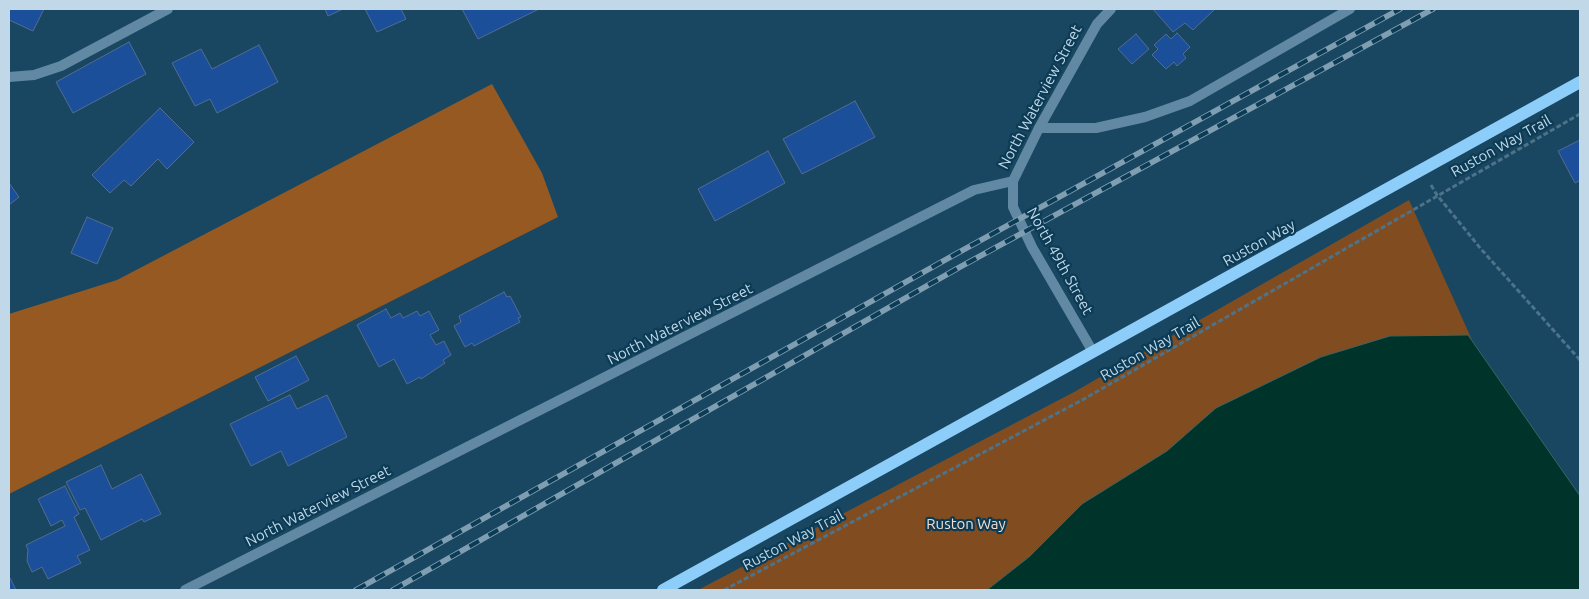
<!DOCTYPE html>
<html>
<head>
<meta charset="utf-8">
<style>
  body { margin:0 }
  #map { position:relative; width:1589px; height:599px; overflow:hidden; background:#194660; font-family:Ubuntu,sans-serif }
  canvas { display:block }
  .frame { position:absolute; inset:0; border:10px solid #c1d8e8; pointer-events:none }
</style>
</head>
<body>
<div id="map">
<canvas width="1589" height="599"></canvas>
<div class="frame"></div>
</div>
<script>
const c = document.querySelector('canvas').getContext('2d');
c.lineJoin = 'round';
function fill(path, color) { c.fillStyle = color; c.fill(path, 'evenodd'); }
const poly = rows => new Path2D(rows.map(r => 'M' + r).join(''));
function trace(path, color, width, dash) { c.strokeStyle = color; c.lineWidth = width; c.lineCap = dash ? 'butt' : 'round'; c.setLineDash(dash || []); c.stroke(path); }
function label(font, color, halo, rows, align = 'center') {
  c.font = font + ' Ubuntu,sans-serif'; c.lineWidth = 4.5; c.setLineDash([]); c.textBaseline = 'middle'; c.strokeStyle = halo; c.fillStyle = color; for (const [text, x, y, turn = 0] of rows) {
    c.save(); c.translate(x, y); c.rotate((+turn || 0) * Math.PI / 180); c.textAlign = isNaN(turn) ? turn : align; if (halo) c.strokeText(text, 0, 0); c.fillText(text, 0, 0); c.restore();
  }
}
fill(poly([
  [1409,200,1472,340,1468,335,1216,408,1167,451,1082,504,1029,557,987,590,698,590,1074,392]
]), '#814d20');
fill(poly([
  [492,84,542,173,558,217,9,494,9,314,117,280]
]), '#975922');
const water = poly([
  [1468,335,1580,496,1580,590,987,590,1029,557,1082,504,1167,451,1216,408,1321,357,1390,336,1468,335]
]);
fill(water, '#00342b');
trace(water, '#3a6564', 1);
const building = poly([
  [9,9,44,9,33,31,9,20,9,9],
  [325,9,343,9,328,16,325,9],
  [365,9,401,9,406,19,377,32,365,9],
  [462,9,539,9,478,39,462,9],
  [1153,9,1215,9,1193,30,1185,23,1173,32,1153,9],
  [1177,33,1190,47,1183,54,1186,58,1177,66,1174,62,1166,69,1152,55,1158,49,1154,45,1166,34,1171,39,1177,33],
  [1136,34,1149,49,1132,64,1118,49,1136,34],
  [129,42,146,74,73,113,56,82,129,42],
  [259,45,278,82,217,113,210,99,195,106,172,63,201,49,212,69,259,45],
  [855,101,875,137,802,174,783,139,855,101],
  [160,108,194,142,167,169,158,159,131,186,124,180,110,193,92,175,160,108],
  [1580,140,1580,184,1579,181,1575,183,1558,151,1580,140],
  [768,151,785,183,715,221,698,189,768,151],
  [9,183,19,197,9,205,9,183],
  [87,217,113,228,97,264,71,253,87,217],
  [504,292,507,297,510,296,521,317,518,318,520,322,474,346,472,343,465,347,454,326,461,322,459,316,504,292],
  [386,309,391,318,400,313,403,318,417,311,420,316,429,311,439,330,430,335,436,345,444,341,451,355,443,360,445,363,421,379,420,377,407,384,394,359,379,367,357,325,386,309],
  [296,356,309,380,268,401,255,377,296,356],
  [290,395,297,409,327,395,347,437,288,466,281,451,251,466,230,424,290,395],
  [101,465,112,489,141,474,161,514,144,522,142,519,101,540,85,508,80,510,66,482,101,465],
  [65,486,79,514,74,517,90,550,77,556,81,563,48,579,42,567,32,572,27,561,28,550,26,545,65,526,62,520,51,526,38,499,65,486],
  [9,578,10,578,16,590,9,590,9,578]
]);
fill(building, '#1b4f99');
trace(building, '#536c91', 1);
trace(poly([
  [1431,185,1437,195,1481,249,1580,360],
  [724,590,1084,399,1580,114]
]), '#4d738a', 3, [5, 2.5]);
trace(poly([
  [1039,128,1096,128,1145,117,1190,101,1350,9]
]), '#6289a4', 10);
trace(poly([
  [9,77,34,75,61,66,168,9],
  [185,590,974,190,1013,181]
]), '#6289a4', 10);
trace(poly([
  [1093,352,1032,247,1013,207,1013,181,1039,128,1097,24,1111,9]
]), '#6289a4', 10);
trace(poly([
  [663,590,1580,82]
]), '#8ccef9', 12);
const rail = poly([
  [356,590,954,255,1400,9],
  [393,590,960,267,1433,9]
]);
trace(rail, '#7f9eb2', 5.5);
trace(rail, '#0c3b55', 4, [11]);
label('15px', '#c1d8e8', '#0c3b55', [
  ["North Waterview Street",1040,97,-62],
  ["Ruston Way Trail",1501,146,-29],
  ["Ruston Way",1259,243,-29],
  ["North 49th Street",1060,261,61],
  ["North Waterview Street",680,324,-27],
  ["Ruston Way Trail",1150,349,-30],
  ["North Waterview Street",318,506,-27],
  ["Ruston Way Trail",793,540,-28]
]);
label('15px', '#f4dece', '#0c3b55', [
  ["Ruston Way",966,524]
]);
</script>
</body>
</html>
